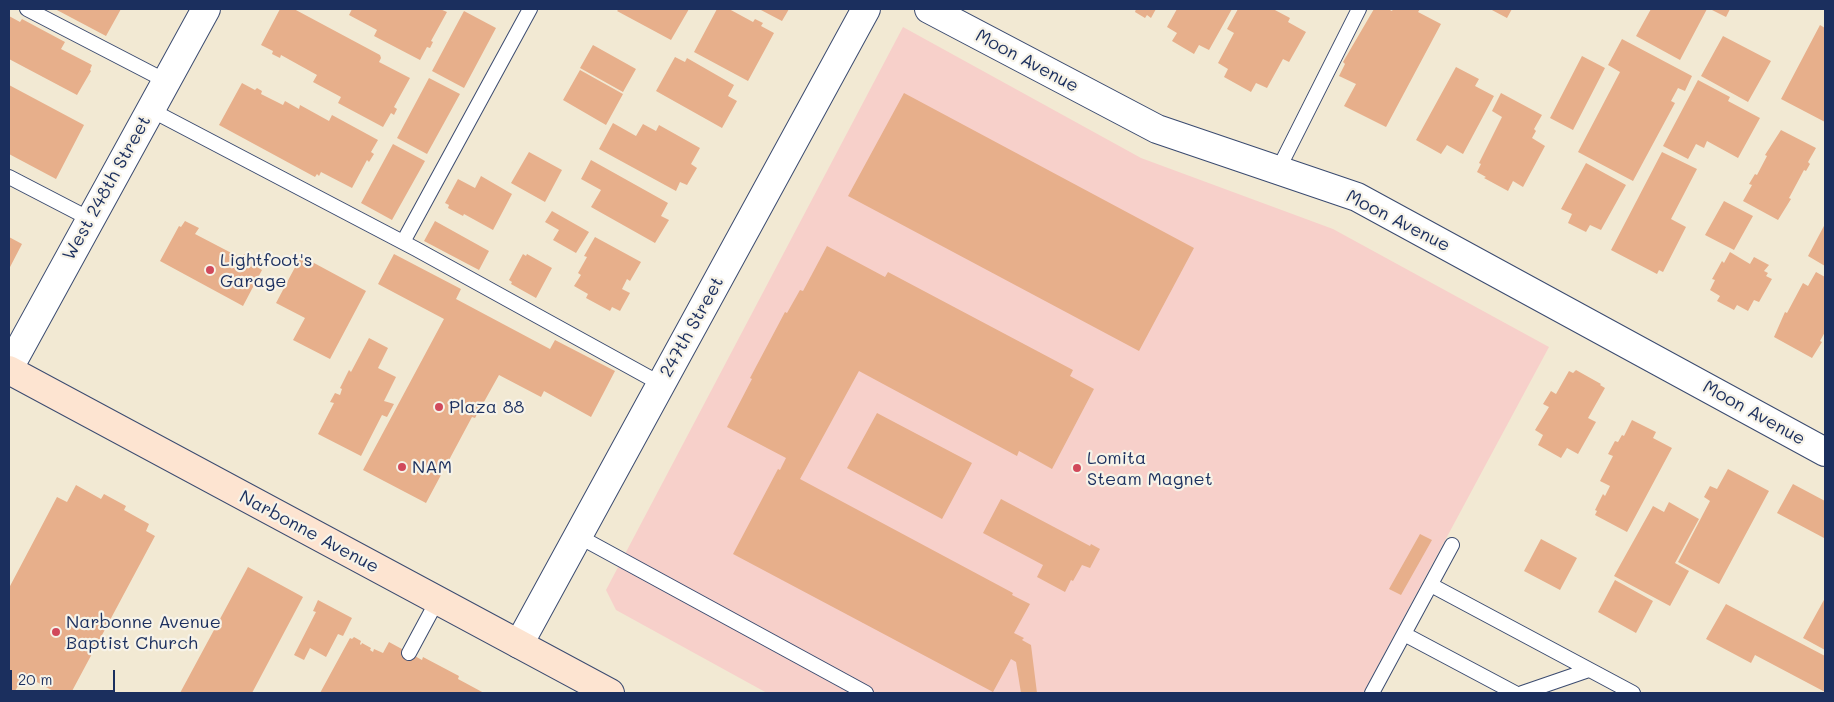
<!DOCTYPE html>
<html>
<head>
<meta charset="utf-8">
<style>
  body { margin:0 }
  #map { position:relative; width:1834px; height:702px; overflow:hidden; background:#f2e9d3; font-family:Mali,sans-serif }
  canvas { display:block }
  .frame { position:absolute; inset:0; border:10px solid #1b2f5e; pointer-events:none }
  .scale { position:absolute; left:10px; top:670px; width:105px; height:22px; box-sizing:border-box; border:2px solid #1b2f5e; border-top:0; padding-left:6px; font-size:15px; line-height:18px; white-space:nowrap; color:#1b2f5e; -webkit-text-stroke:4px #f7f3e8; paint-order:stroke }
</style>
</head>
<body>
<div id="map">
<canvas width="1834" height="702"></canvas>
<div class="frame"></div>
<div class="scale">20 m</div>
</div>
<script>
const c = document.querySelector('canvas').getContext('2d');
c.lineJoin = 'round';
function fill(path, color) { c.fillStyle = color; c.fill(path, 'evenodd'); }
const poly = rows => new Path2D(rows.map(r => 'M' + r).join(''));
function trace(path, color, width, dash) { c.strokeStyle = color; c.lineWidth = width; c.lineCap = dash ? 'butt' : 'round'; c.setLineDash(dash || []); c.stroke(path); }
function label(font, color, halo, rows, align = 'center') {
  c.font = font + ' Mali,sans-serif'; c.lineWidth = 4.5; c.setLineDash([]); c.textBaseline = 'middle'; c.strokeStyle = halo; c.fillStyle = color; for (const [text, x, y, turn = 0] of rows) {
    c.save(); c.translate(x, y); c.rotate((+turn || 0) * Math.PI / 180); c.textAlign = isNaN(turn) ? turn : align; if (halo) c.strokeText(text, 0, 0); c.fillText(text, 0, 0); c.restore();
  }
}
fill(poly([
  [903,27,1141,158,1333,229,1549,347,1363,693,767,693,616,610,606,590]
]), '#f7d0ca');
fill(poly([
  [55,9,121,9,106,36],
  [280,9,294,9,380,55,381,58,379,62,410,78,394,107,397,109,394,115,391,113,383,127,338,103,341,97,313,82,317,75,281,55,280,58,272,54,273,51,261,45],
  [352,9,440,9,447,12,431,41,433,42,430,48,427,47,420,60,374,36,377,30,349,15],
  [619,9,689,9,671,40,617,11],
  [717,9,729,9,753,22,755,19,763,23,761,26,774,33,748,81,694,52],
  [759,9,789,9,782,21],
  [1136,9,1156,9,1151,18,1147,15,1145,18,1135,12],
  [1177,9,1232,9,1209,50,1199,45,1194,54,1172,41,1177,33,1167,27],
  [1238,9,1273,9,1290,18,1288,22,1306,32,1289,62,1283,59,1267,88,1256,83,1251,92,1224,77,1228,69,1218,63,1234,33,1227,29],
  [1374,9,1388,9,1392,11,1393,9,1420,9,1418,12,1441,24,1386,127,1344,106,1356,84,1339,76,1345,64,1343,62],
  [1490,9,1512,9,1507,18],
  [1651,9,1707,9,1680,60,1636,36],
  [1710,9,1730,9,1726,17],
  [464,11,496,28,464,88,432,71],
  [9,16,20,22,22,19,65,42,61,49,92,65,90,70,91,71,77,95,9,59],
  [1820,25,1825,28,1825,122,1781,99],
  [1723,36,1771,61,1748,102,1701,76],
  [1622,39,1692,76,1685,91,1678,88,1671,101,1675,103,1633,181,1578,152,1620,72,1608,65],
  [593,45,636,69,623,92,580,68],
  [1582,56,1605,68,1573,130,1550,118],
  [675,57,685,62,687,58,734,85,728,96,737,101,722,128,656,91],
  [1456,67,1479,79,1475,86,1494,96,1463,154,1447,145,1441,154,1416,140],
  [580,70,623,94,606,125,563,100],
  [429,78,460,94,427,154,397,138],
  [1698,80,1730,97,1728,101,1760,118,1738,158,1707,141,1704,148,1696,144,1688,159,1663,146],
  [242,83,255,90,257,88,262,91,261,94,283,105,285,101,299,109,300,105,329,121,332,115,378,140,371,152,374,154,369,162,367,160,352,188,321,172,319,176,317,174,315,177,219,125],
  [9,85,84,125,56,179,9,154],
  [904,93,1194,248,1139,351,848,196],
  [1501,93,1542,115,1534,129,1536,131,1532,138,1545,146,1523,187,1513,181,1508,191,1484,178,1486,177,1477,172,1481,164,1479,163,1502,117,1492,111],
  [613,123,636,136,643,124,656,131,659,125,700,148,691,164,697,168,687,185,680,182,676,191,599,149],
  [1781,130,1816,148,1808,162,1810,164,1806,171,1804,170,1789,198,1791,199,1778,220,1743,201,1752,185,1749,184,1755,174,1757,175,1767,156,1765,155],
  [393,144,425,161,392,220,361,203],
  [529,152,562,170,545,202,511,183],
  [1662,152,1697,169,1671,219,1686,227,1663,272,1659,270,1657,274,1611,250],
  [591,160,668,203,661,216,669,220,655,243,591,207,601,190,581,179],
  [1586,163,1626,185,1601,230,1590,225,1586,232,1568,223,1572,214,1561,209],
  [481,176,512,194,493,230,464,214,463,216,448,208,449,205,445,203,458,179,475,188],
  [1724,201,1753,216,1734,250,1705,235],
  [552,211,589,232,576,253,553,240,559,230,545,222],
  [185,221,199,228,195,234,241,258,244,254,260,263,257,267,262,270,243,306,160,261,179,226,181,227],
  [435,221,489,251,479,270,424,241],
  [1825,224,1825,266,1808,256],
  [9,237,22,244,9,269],
  [595,237,641,262,630,281,627,279,622,289,630,293,620,311,612,307,610,311,586,298,588,294,574,286,581,275,578,273,587,257,584,256],
  [827,246,885,277,888,272,1073,370,1070,376,1094,389,1052,469,1019,451,1017,456,859,371,800,479,1013,593,1012,595,1030,604,1014,633,1024,638,1022,640,1031,645,1037,693,1021,693,1016,662,1011,659,993,692,733,554,778,469,780,470,786,458,727,427,752,379,750,378,785,312,787,313,800,290,803,291],
  [1730,252,1750,264,1754,257,1769,265,1764,271,1768,273,1766,276,1772,279,1759,302,1754,300,1748,311,1737,305,1734,310,1717,301,1720,296,1710,290,1715,280,1712,279,1722,261,1724,263],
  [394,254,461,289,456,299,550,349,555,340,615,371,591,417,544,391,541,397,499,375,475,418,472,417,426,503,363,470,444,319,378,284],
  [523,254,526,256,527,254,552,268,536,298,511,284,512,282,509,280],
  [301,256,366,291,330,359,293,340,305,318,276,303],
  [1816,272,1825,277,1825,332,1820,341,1822,342,1812,358,1774,337,1785,312,1787,313,1803,283,1808,286],
  [369,338,388,348,378,368,396,377,384,401,394,404,387,417,382,415,361,456,318,434,334,403,330,402,335,393,340,395,342,389,340,388,349,370,351,372],
  [1576,370,1601,384,1600,385,1605,388,1588,418,1596,422,1578,454,1567,448,1561,458,1538,445,1543,435,1535,430,1549,407,1543,404,1551,391,1556,394,1569,371,1573,373],
  [877,413,972,463,942,519,847,468],
  [1632,420,1656,432,1653,438,1672,448,1627,532,1595,515,1597,511,1595,510,1603,494,1605,496,1610,486,1600,481,1613,456,1608,454,1615,441,1618,442,1622,435,1624,436],
  [1728,469,1769,491,1719,584,1678,562,1710,501,1704,497,1710,486,1717,489],
  [1793,484,1825,501,1825,536,1824,538,1777,513],
  [76,485,101,499,104,494,126,506,124,510,149,524,146,531,155,536,71,693,57,693,24,675,14,693,9,693,9,588,57,497,67,502],
  [1001,499,1090,546,1091,544,1100,549,1090,568,1082,565,1073,581,1071,580,1065,592,1037,577,1043,565,983,533],
  [1669,502,1699,519,1675,563,1689,571,1670,606,1614,576,1653,506,1664,512],
  [1420,534,1432,540,1401,595,1389,589],
  [1541,539,1577,558,1560,590,1524,571],
  [248,567,303,597,252,693,180,693],
  [1615,580,1653,601,1636,633,1598,612],
  [1825,598,1825,650,1803,638],
  [318,600,352,618,343,636,338,634,326,657,310,648,304,660,294,655,316,612,313,611],
  [1726,604,1825,656,1825,692,1755,655,1751,663,1706,639],
  [354,637,361,641,360,644,361,645,362,643,371,648,370,650,373,652,374,649,383,653,389,642,422,660,423,657,459,676,458,679,484,693,320,693,350,638,352,639]
]), '#e7af8b');
const service = poly([
  [27,9,166,81],
  [151,110,416,249,661,384],
  [1278,170,1359,9],
  [9,177,90,219],
  [403,242,530,9],
  [578,536,866,693],
  [1431,585,1633,693],
  [1404,634,1515,693],
  [409,653,437,601],
  [1372,693,1452,545],
  [1522,693,1589,670]
]);
const minor = poly([
  [929,9,1157,129,1357,197,1825,452],
  [9,368,206,9],
  [519,644,866,9]
]);
const secondary = poly([
  [9,370,610,693]
]);
trace(service, '#3b4b70', 16);
trace(minor, '#3b4b70', 30);
trace(secondary, '#3b4b70', 30);
trace(service, '#fff', 14);
trace(minor, '#fff', 28);
trace(secondary, '#fde4d1', 28);
for (const [x, y, r, color] of [
  [210,270,5,"#d1495b"],
  [439,407,5,"#d1495b"],
  [402,467,5,"#d1495b"],
  [1077,468,5,"#d1495b"],
  [56,632,5,"#d1495b"]
]) { const dot = new Path2D(); dot.arc(x, y, r, 0, 2 * Math.PI); c.fillStyle = color; c.fill(dot); trace(dot, '#f7f3e8', 2); }
label('18px', '#1b2f5e', '#f7f3e8', [
  ["Moon Avenue",1027,61,28],
  ["West 248th Street",107,188,-61],
  ["Moon Avenue",1398,221,27],
  ["247th Street",692,327,-61],
  ["Moon Avenue",1754,413,29],
  ["Narbonne Avenue",309,532,28]
]);
label('18px', '#1b2f5e', '#f7f3e8', [
  ["Lightfoot's",220,260],
  ["Garage",220,281],
  ["Plaza 88",449,407],
  ["Lomita",1087,458],
  ["Steam Magnet",1087,479],
  ["NAM",412,467],
  ["Narbonne Avenue",66,622],
  ["Baptist Church",66,643]
], 'left');
</script>
</body>
</html>
